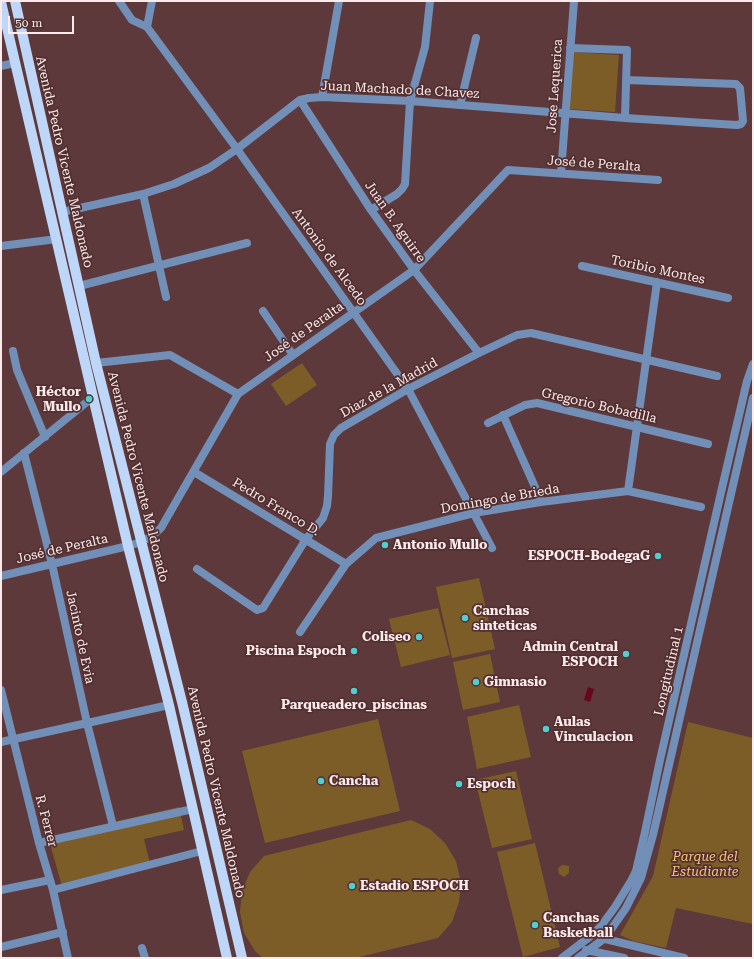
<!DOCTYPE html>
<html>
<head>
<meta charset="utf-8">
<style>
  body { margin:0 }
  #map { position:relative; width:754px; height:959px; overflow:hidden; background:#5d393b; font-family:"Roboto Serif",serif }
  canvas { display:block }
  .frame { position:absolute; inset:0; border:2px solid #fdebeb; pointer-events:none }
  .scale { position:absolute; left:8px; top:16px; width:66px; height:18px; box-sizing:border-box; border:2px solid #fdebeb; border-top:0; padding-left:5px; font-size:12px; line-height:14px; white-space:nowrap; color:#fdebeb; -webkit-text-stroke:3px #522f30; paint-order:stroke }
</style>
</head>
<body>
<div id="map">
<canvas width="754" height="959"></canvas>
<div class="frame"></div>
<div class="scale">50 m</div>
</div>
<script>
const c = document.querySelector('canvas').getContext('2d');
c.lineJoin = 'round';
function fill(path, color) { c.fillStyle = color; c.fill(path, 'evenodd'); }
const poly = rows => new Path2D(rows.map(r => 'M' + r).join(''));
function trace(path, color, width, dash) { c.strokeStyle = color; c.lineWidth = width; c.lineCap = dash ? 'butt' : 'round'; c.setLineDash(dash || []); c.stroke(path); }
function label(font, color, halo, rows, align = 'center') {
  c.font = font + ' "Roboto Serif",serif'; c.lineWidth = 3.5; c.setLineDash([]); c.textBaseline = 'middle'; c.strokeStyle = halo; c.fillStyle = color; for (const [text, x, y, turn = 0] of rows) {
    c.save(); c.translate(x, y); c.rotate((+turn || 0) * Math.PI / 180); c.textAlign = isNaN(turn) ? turn : align; if (halo) c.strokeText(text, 0, 0); c.fillText(text, 0, 0); c.restore();
  }
}
fill(poly([
  [572,52,619,55,615,112,569,109],
  [302,363,317,385,286,406,271,384],
  [479,578,495,649,452,658,436,587],
  [438,608,450,655,401,667,389,619],
  [490,654,500,702,463,710,453,662],
  [519,705,531,757,477,769,467,717],
  [378,719,400,811,265,843,242,751],
  [688,722,753,738,753,924,676,908,666,948,633,941,620,935,653,876],
  [516,771,532,839,492,848,475,780],
  [179,807,184,830,144,839,150,864,62,886,48,837],
  [411,820,430,829,445,843,456,861,461,882,459,902,452,922,438,938,355,958,263,958,255,951,244,933,240,912,242,891,250,872,264,856],
  [535,843,560,947,523,957,497,852],
  [562,865,569,866,569,873,564,877,559,874,558,868]
]), '#7d5d27');
fill(poly([
  [588,687,594,689,590,702,584,700]
]), '#67061c');
trace(poly([
  [119,1,132,20,147,27,237,149,408,389,492,548],
  [147,27,152,1],
  [570,48,627,50,625,118],
  [1,66,15,63],
  [322,97,339,1],
  [300,100,371,210,414,270,479,353],
  [460,105,476,38],
  [561,173,574,1],
  [143,194,166,297],
  [371,210,397,194,402,189,405,184,410,101,425,47,430,1],
  [62,212,143,194,174,184,209,168,237,149,300,100,309,98,322,97,410,101,625,118,737,125,741,124,743,121,740,88,736,84,626,80],
  [1,246,57,239],
  [582,266,728,298],
  [79,286,247,243],
  [263,311,293,355],
  [13,351,17,370,45,437],
  [96,363,170,355,238,394],
  [503,415,535,487,541,502],
  [488,423,525,405,537,403,708,444],
  [24,453,52,564,87,723,113,826],
  [1,472,93,397],
  [194,472,346,564],
  [628,491,657,282],
  [197,569,257,610,263,608,306,539,323,518,327,506,328,496,330,444,334,435,341,428,408,389,479,353,517,335,531,333,544,336,717,376],
  [1,576,128,546,141,542,152,536,161,528,238,394,414,270,508,170,658,180],
  [300,632,346,564,376,538,474,513,541,502,628,491,701,507],
  [1,690,39,843,53,890,68,958],
  [1,742,169,705],
  [39,843,193,809],
  [1,890,50,880],
  [53,890,202,851],
  [601,938,684,958],
  [1,947,63,932],
  [142,948,145,958],
  [586,950,624,958],
  [562,958,592,935,601,926,615,907,631,881,636,871,645,832,660,760,722,488,747,381,753,364],
  [578,958,605,938,626,908,641,878,653,835,753,398]
]), '#728fb8', 8);
trace(poly([
  [15,1,96,363,182,702,242,958],
  [1,2,93,397,128,546,169,705,227,958]
]), '#bed6f7', 10);
for (const [x, y, r, color] of [
  [89,399,4,"#52cdd0"],
  [385,545,4,"#52cdd0"],
  [658,556,4,"#52cdd0"],
  [465,618,4,"#52cdd0"],
  [419,637,4,"#52cdd0"],
  [354,651,4,"#52cdd0"],
  [626,654,4,"#52cdd0"],
  [476,682,4,"#52cdd0"],
  [354,691,4,"#52cdd0"],
  [546,729,4,"#52cdd0"],
  [321,781,4,"#52cdd0"],
  [459,784,4,"#52cdd0"],
  [352,886,4,"#52cdd0"],
  [535,925,4,"#52cdd0"]
]) { const dot = new Path2D(); dot.arc(x, y, r, 0, 2 * Math.PI); c.fillStyle = color; c.fill(dot); trace(dot, '#522f30', 1.5); }
label('13px', '#fdebeb', '#522f30', [
  ["Jose Lequerica",555,86,-86],
  ["Juan Machado de Chavez",400,90,3],
  ["Avenida Pedro Vicente Maldonado",64,162,77],
  ["José de Peralta",594,164,4],
  ["Juan B. Aguirre",395,222,55],
  ["Antonio de Alcedo",329,257,54],
  ["Toribio Montes",658,270,12],
  ["José de Peralta",304,332,-35],
  ["Diaz de la Madrid",389,388,-29],
  ["Gregorio Bobadilla",599,406,13],
  ["Avenida Pedro Vicente Maldonado",138,477,76],
  ["Domingo de Brieda",500,499,-10],
  ["Pedro Franco D.",276,507,31],
  ["José de Peralta",62,549,-13],
  ["Jacinto de Evia",80,637,78],
  ["Longitudinal 1",669,671,-77],
  ["Avenida Pedro Vicente Maldonado",216,792,77],
  ["R. Ferrer",46,821,75]
]);
label('bold 13px', '#fdebeb', '#522f30', [
  ["Héctor",81,392,"right"],
  ["Mullo",81,407,"right"],
  ["Antonio Mullo",393,545],
  ["ESPOCH-BodegaG",650,556,"right"],
  ["Canchas",473,611],
  ["sinteticas",473,626],
  ["Coliseo",411,637,"right"],
  ["Admin Central",618,647,"right"],
  ["ESPOCH",618,662,"right"],
  ["Piscina Espoch",346,651,"right"],
  ["Gimnasio",484,682],
  ["Parqueadero_piscinas",354,705,"center"],
  ["Aulas",554,722],
  ["Vinculacion",554,737],
  ["Cancha",329,781],
  ["Espoch",467,784],
  ["Estadio ESPOCH",360,886],
  ["Canchas",543,918],
  ["Basketball",543,933]
], 'left');
label('italic 13px', '#f7c576', '#522f30', [
  ["Parque del",705,857],
  ["Estudiante",705,872]
]);
</script>
</body>
</html>
